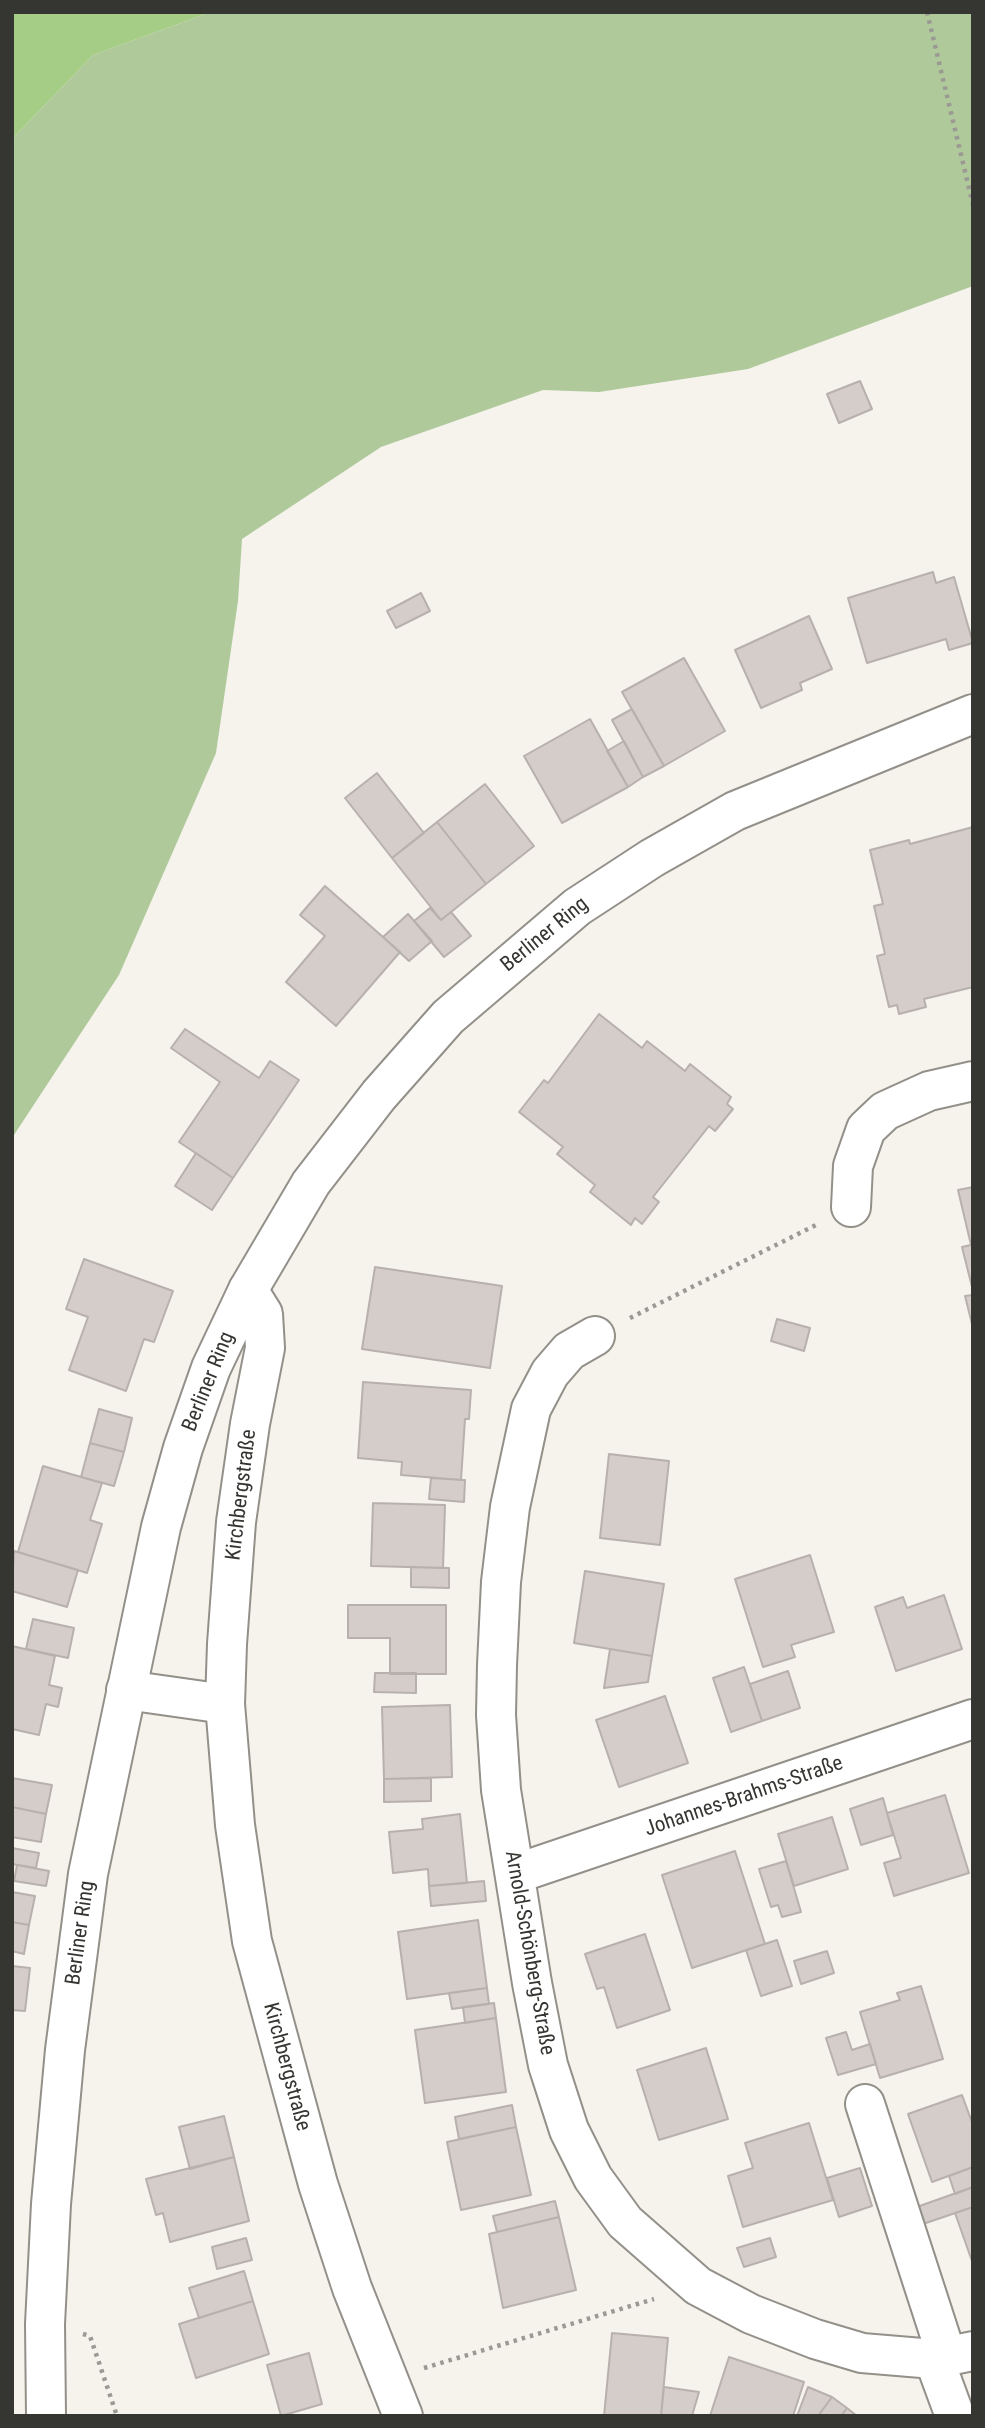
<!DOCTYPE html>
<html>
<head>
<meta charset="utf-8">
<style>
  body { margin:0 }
  #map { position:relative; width:985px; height:2428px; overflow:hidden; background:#f5f3eb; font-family:"Roboto Condensed",sans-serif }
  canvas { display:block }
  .frame { position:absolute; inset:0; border:14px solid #353532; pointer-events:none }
</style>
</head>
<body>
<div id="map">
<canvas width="985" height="2428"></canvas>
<div class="frame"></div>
</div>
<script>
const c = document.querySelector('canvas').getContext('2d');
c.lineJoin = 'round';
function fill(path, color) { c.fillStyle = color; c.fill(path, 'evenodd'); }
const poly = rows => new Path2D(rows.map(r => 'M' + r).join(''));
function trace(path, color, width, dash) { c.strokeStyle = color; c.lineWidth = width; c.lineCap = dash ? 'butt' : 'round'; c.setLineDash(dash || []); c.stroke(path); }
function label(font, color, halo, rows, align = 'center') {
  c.font = font + ' "Roboto Condensed",sans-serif'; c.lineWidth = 5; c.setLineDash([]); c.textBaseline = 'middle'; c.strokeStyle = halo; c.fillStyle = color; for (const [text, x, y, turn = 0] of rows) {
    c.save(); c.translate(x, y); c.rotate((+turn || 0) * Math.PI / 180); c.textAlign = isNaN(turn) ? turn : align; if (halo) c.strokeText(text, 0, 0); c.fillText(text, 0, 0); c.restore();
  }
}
fill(poly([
  [211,12,973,12,973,286,748,369,599,392,543,390,381,447,242,539,238,601,216,753,119,975,12,1138,12,139,93,55]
]), '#afc99b');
fill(poly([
  [12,12,211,12,93,55,12,139]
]), '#a6cd85');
const building = poly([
  [860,381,872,409,839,423,827,394,860,381],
  [933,572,936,583,954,577,973,643,949,650,946,639,867,663,848,598,933,572],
  [421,593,430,611,396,628,387,611,421,593],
  [809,616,832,669,800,683,802,690,761,708,735,650,809,616],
  [684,658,725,731,664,766,622,692,684,658],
  [632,709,664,766,643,777,612,720,632,709],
  [590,719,628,787,562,823,524,756,590,719],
  [624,741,643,777,628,787,607,751,624,741],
  [377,773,424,833,392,858,345,798,377,773],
  [485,784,534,846,486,884,437,822,485,784],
  [437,822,486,884,441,920,392,858,437,822],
  [973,827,973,987,924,999,926,1007,899,1014,897,1005,889,1007,877,956,885,954,874,906,883,904,870,850,909,840,910,844,973,827],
  [325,886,400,952,336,1026,286,982,325,936,300,915,325,886],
  [430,908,441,920,451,912,471,936,444,957,414,921,430,908],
  [408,914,432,941,409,961,383,937,408,914],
  [599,1014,642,1048,647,1041,685,1071,690,1064,731,1097,727,1104,733,1109,715,1131,709,1126,653,1197,659,1202,642,1224,635,1218,631,1225,590,1192,595,1185,557,1154,563,1147,519,1112,544,1080,548,1083,599,1014],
  [185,1029,259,1078,270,1061,299,1080,233,1178,179,1142,220,1082,171,1048,185,1029],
  [196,1153,233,1178,212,1210,175,1186,196,1153],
  [973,1187,973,1291,962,1247,971,1245,958,1190,973,1187],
  [84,1259,173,1291,154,1342,144,1339,126,1391,69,1370,88,1317,66,1309,84,1259],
  [375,1267,502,1286,490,1368,362,1349,375,1267],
  [973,1295,973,1328,965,1296,973,1295],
  [777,1319,810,1328,804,1351,771,1341,777,1319],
  [363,1382,471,1390,469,1419,465,1419,461,1480,401,1475,402,1462,358,1458,363,1382],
  [99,1409,132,1418,124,1452,90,1443,99,1409],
  [90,1443,124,1452,114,1486,81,1477,90,1443],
  [609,1454,669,1461,660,1545,600,1538,609,1454],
  [43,1466,102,1483,90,1520,102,1524,87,1573,18,1552,43,1466],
  [431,1478,465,1480,464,1502,429,1499,431,1478],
  [373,1503,445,1505,443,1568,371,1566,373,1503],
  [14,1551,78,1570,67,1607,12,1591,14,1551],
  [810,1555,834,1632,791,1645,795,1657,763,1667,735,1579,810,1555],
  [411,1567,449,1568,449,1588,411,1587,411,1567],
  [585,1571,664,1584,652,1656,574,1643,585,1571],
  [944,1595,962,1649,896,1671,875,1607,903,1597,907,1608,944,1595],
  [348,1605,446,1605,446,1674,390,1674,390,1638,348,1638,348,1605],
  [33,1619,74,1628,68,1658,26,1649,33,1619],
  [12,1646,55,1656,49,1685,62,1688,58,1707,46,1704,39,1735,12,1729,12,1646],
  [610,1649,652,1656,648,1682,604,1688,610,1649],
  [744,1667,762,1721,731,1732,713,1678,744,1667],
  [788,1671,800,1708,762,1721,750,1684,788,1671],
  [375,1673,416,1673,416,1693,374,1692,375,1673],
  [665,1696,688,1763,619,1787,596,1720,665,1696],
  [450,1705,452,1777,384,1779,382,1707,450,1705],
  [12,1778,52,1785,46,1814,12,1807,12,1778],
  [431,1778,431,1801,384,1802,384,1779,431,1778],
  [945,1795,969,1873,894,1896,884,1863,901,1858,887,1813,945,1795],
  [883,1798,893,1835,861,1845,850,1809,883,1798],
  [12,1807,46,1814,41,1842,12,1837,12,1807],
  [460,1814,467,1883,429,1886,428,1869,393,1873,389,1832,423,1829,422,1819,460,1814],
  [832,1817,848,1869,794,1886,778,1834,832,1817],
  [12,1848,39,1853,36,1868,12,1864,12,1848],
  [735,1851,765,1944,692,1968,662,1875,735,1851],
  [786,1861,801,1912,782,1917,778,1905,771,1907,759,1869,786,1861],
  [17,1865,49,1871,46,1886,14,1881,17,1865],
  [484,1881,486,1901,431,1906,429,1886,484,1881],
  [12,1892,35,1896,29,1925,12,1922,12,1892],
  [478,1920,487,1988,407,1999,398,1932,478,1920],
  [12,1922,29,1925,24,1954,12,1951,12,1922],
  [645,1934,670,2010,617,2028,604,1987,597,1989,585,1954,645,1934],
  [777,1940,792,1986,761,1996,746,1950,777,1940],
  [827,1951,834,1973,801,1984,794,1961,827,1951],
  [12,1966,30,1968,25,2011,12,2010,12,1966],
  [921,1986,943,2059,880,2078,860,2012,900,2000,897,1993,921,1986],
  [487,1988,489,2004,452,2009,449,1993,487,1988],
  [494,2003,496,2018,465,2023,463,2007,494,2003],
  [496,2018,506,2092,425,2103,415,2030,496,2018],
  [846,2032,852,2050,870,2044,876,2064,838,2075,826,2038,846,2032],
  [706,2048,728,2119,659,2140,637,2070,706,2048],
  [962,2095,973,2125,973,2167,932,2182,908,2114,962,2095],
  [512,2105,516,2127,459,2139,455,2117,512,2105],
  [224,2116,234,2157,190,2169,179,2127,224,2116],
  [809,2123,833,2200,743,2227,728,2176,753,2168,745,2143,809,2123],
  [516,2127,531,2195,461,2210,447,2142,516,2127],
  [234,2157,249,2221,170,2242,163,2213,156,2215,146,2179,234,2157],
  [973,2167,973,2187,955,2194,949,2176,973,2167],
  [860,2168,872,2206,839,2217,827,2178,860,2168],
  [973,2187,973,2207,920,2225,914,2208,973,2187],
  [555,2201,559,2217,497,2232,493,2216,555,2201],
  [973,2207,973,2264,955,2213,973,2207],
  [559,2217,576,2290,503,2308,489,2234,559,2217],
  [246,2238,252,2260,217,2269,212,2247,246,2238],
  [770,2238,776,2257,744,2267,737,2248,770,2238],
  [244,2271,253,2301,199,2318,189,2288,244,2271],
  [253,2301,269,2354,196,2378,179,2324,253,2301],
  [612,2333,668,2338,661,2416,604,2416,612,2333],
  [309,2353,322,2404,281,2416,267,2365,309,2353],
  [729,2357,804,2382,793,2416,710,2416,729,2357],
  [664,2387,699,2392,692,2416,661,2416,664,2387],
  [808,2387,832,2397,818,2416,797,2416,808,2387],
  [832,2397,847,2408,841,2416,818,2416,832,2397],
  [847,2408,857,2416,841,2416,847,2408]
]);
fill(building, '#d5cdca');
trace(building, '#b8b0ad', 2);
const minor = poly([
  [851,1207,853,1166,866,1129,885,1111,929,1091,973,1081],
  [248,1290,263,1314,265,1348,250,1424,236,1522,227,1644,225,1704,235,1825,252,1941,318,2184,352,2288,403,2416],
  [595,1336,569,1351,550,1373,531,1409,510,1507,501,1582,497,1665,496,1715,501,1790,532,1983,548,2065,569,2130,593,2178,625,2222,698,2286,751,2314,815,2339,862,2353,934,2359,973,2351],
  [126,1690,225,1704],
  [515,1874,973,1719],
  [865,2104,947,2357],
  [934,2359,955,2416]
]);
const tertiary = poly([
  [46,2416,45,2324,51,2204,65,2050,88,1874,161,1527,183,1448,211,1368,248,1290,311,1183,379,1095,448,1017,577,907,652,858,735,811,973,714]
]);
trace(minor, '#929089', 42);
trace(tertiary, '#929089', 42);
trace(poly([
  [927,12,973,205],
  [630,1318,816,1225],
  [83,2334,90,2336,117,2416],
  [424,2368,654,2299]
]), '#9a9993', 4.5, [3.5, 5]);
trace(minor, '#fff', 38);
trace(tertiary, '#fff', 38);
label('21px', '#353532', '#fff', [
  ["Berliner Ring",545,935,-39],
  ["Berliner Ring",209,1382,-68],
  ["Kirchbergstraße",242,1495,-83],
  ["Johannes-Brahms-Straße",744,1797,-19],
  ["Berliner Ring",81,1933,-82],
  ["Arnold-Schönberg-Straße",529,1953,80],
  ["Kirchbergstraße",286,2067,75]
]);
</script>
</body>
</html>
